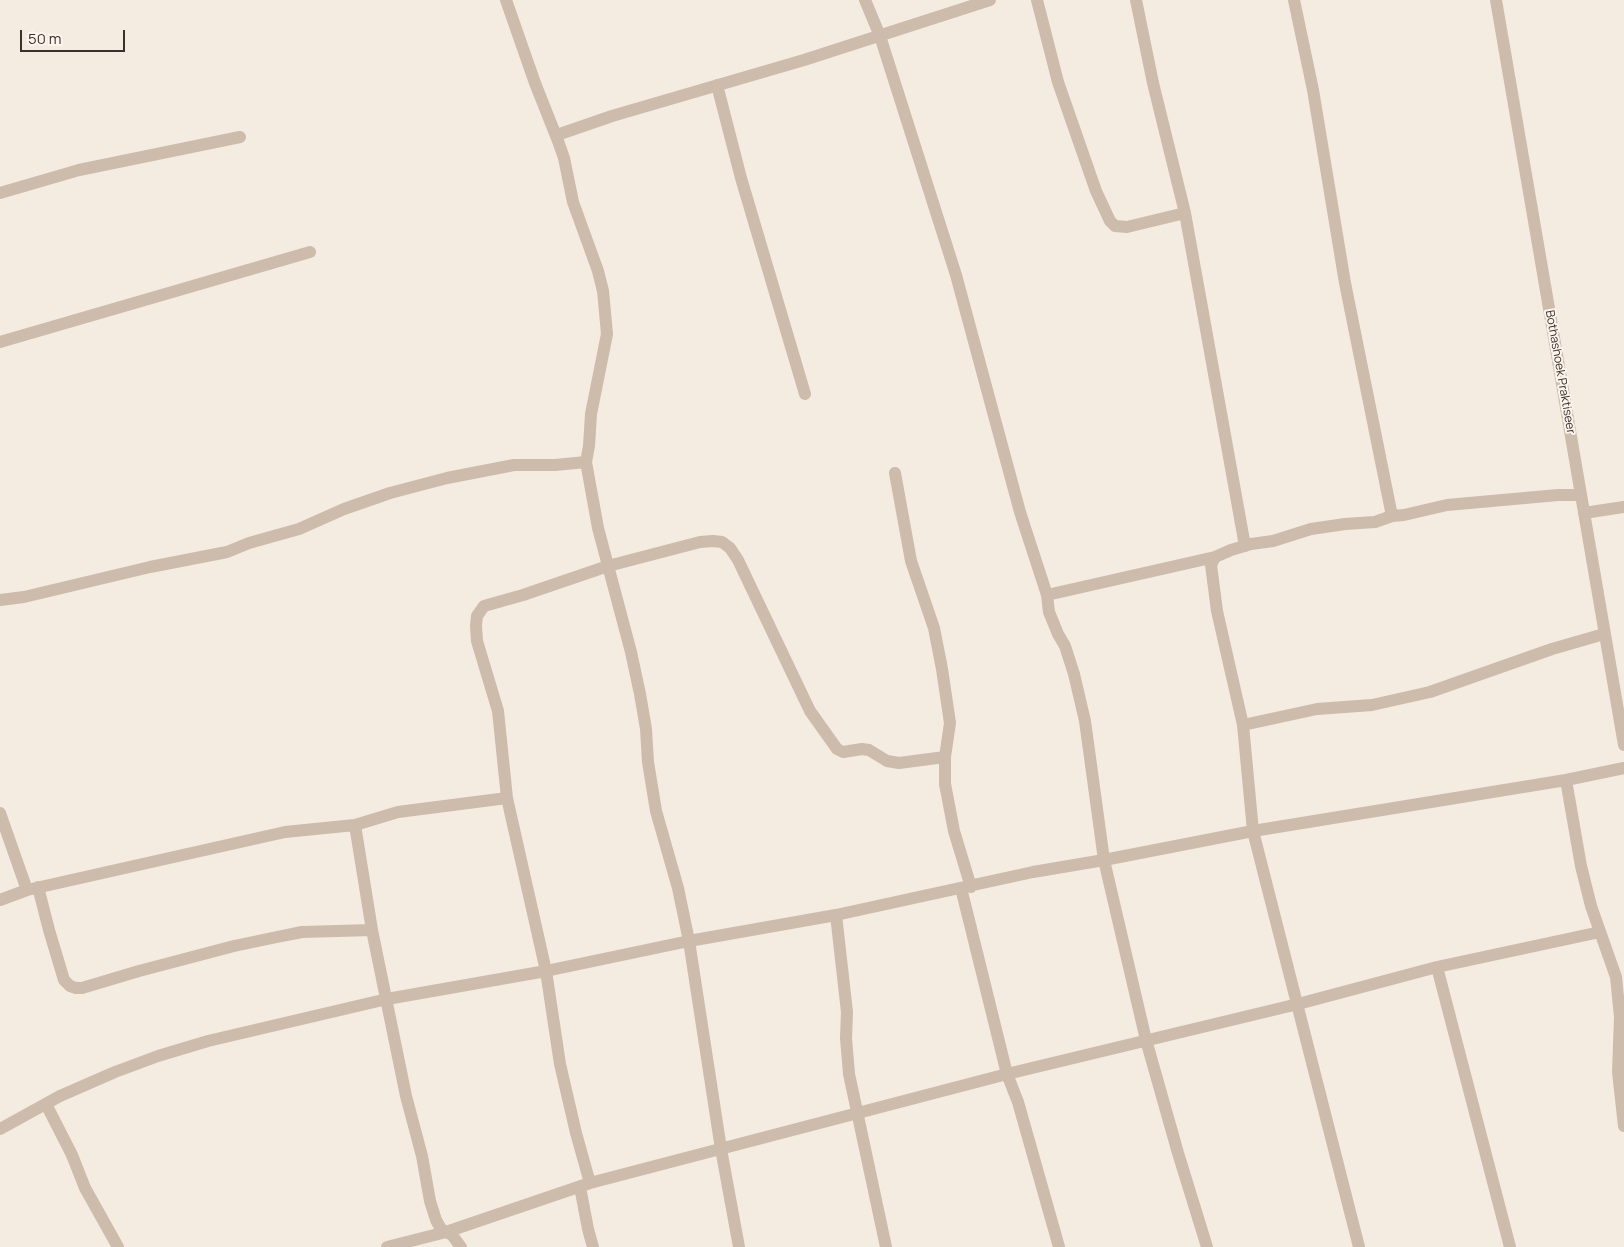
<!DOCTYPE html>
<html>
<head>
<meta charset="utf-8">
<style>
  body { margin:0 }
  #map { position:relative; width:1624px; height:1247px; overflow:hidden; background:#f4ebe1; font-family:Manrope,sans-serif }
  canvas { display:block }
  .scale { position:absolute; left:20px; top:30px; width:105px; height:22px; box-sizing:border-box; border:2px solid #3b302b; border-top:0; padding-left:6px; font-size:15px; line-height:18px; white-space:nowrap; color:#3b302b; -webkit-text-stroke:4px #fbf5ee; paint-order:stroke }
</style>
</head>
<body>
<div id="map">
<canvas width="1624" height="1247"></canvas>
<div class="scale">50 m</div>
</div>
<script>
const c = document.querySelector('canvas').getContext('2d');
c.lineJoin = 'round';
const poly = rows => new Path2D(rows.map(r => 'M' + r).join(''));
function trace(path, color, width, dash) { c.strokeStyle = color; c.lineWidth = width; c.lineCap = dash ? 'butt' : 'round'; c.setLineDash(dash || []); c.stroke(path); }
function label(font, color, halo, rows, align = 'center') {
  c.font = font + ' Manrope,sans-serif'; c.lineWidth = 4; c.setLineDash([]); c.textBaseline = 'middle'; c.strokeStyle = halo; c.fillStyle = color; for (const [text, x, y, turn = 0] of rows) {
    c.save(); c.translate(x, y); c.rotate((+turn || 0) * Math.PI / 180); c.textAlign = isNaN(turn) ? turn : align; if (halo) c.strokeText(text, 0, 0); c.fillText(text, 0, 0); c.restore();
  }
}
trace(poly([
  [506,0,535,83,558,141,564,158,573,202,598,271,603,291,607,334,591,414,589,446,586,462,598,528,631,652,640,694,646,729,648,762,656,811,678,888,689,941,721,1149,739,1247],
  [865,0,880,36,956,275,1020,512,1047,595,1049,612,1058,634,1065,646,1074,674,1085,721,1104,860,1146,1040,1178,1153,1207,1247],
  [1037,0,1058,82,1096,191,1110,221,1115,226,1127,227,1185,213],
  [1136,0,1153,83,1185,213,1245,546],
  [1294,0,1313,90,1345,283,1392,516],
  [1496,0,1624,745],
  [717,85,741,178,805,394],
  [557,135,612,116,804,60,990,0],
  [0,193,79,170,240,137],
  [0,342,310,252],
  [895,473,911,561,934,628,942,669,950,723,945,757,945,784,954,831,971,887],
  [1584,513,1624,507],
  [1047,595,1215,557],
  [0,600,24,597,150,567,227,552,249,543,299,529,344,509,390,493,447,478,514,465,555,465,586,462],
  [1243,725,1317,709,1372,705,1430,692,1552,649,1604,634],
  [1566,780,1581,866,1591,906,1616,977,1620,1017,1618,1072,1624,1126],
  [0,813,27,890],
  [355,825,372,930,406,1096,422,1156,430,1201,436,1220,441,1229,452,1235,461,1247],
  [38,887,49,930,64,980,70,986,76,988,82,988,139,971,234,946,277,937,302,932,372,930],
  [961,888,1007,1074,1018,1102,1059,1247],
  [0,900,27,890,285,832,355,825,398,812,507,798],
  [836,915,847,1012,846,1038,849,1074,886,1247],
  [1437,967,1510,1247],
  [46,1104,72,1155,85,1188,118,1247],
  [0,1129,60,1096,115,1072,158,1056,208,1041,387,999,546,971,689,941,836,915,1033,872,1104,860,1253,831,1566,780,1624,768],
  [590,1183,576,1133,560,1064,546,971,507,798,498,711,477,641,476,626,477,616,484,606,523,595,608,566,700,542,713,541,722,542,730,548,738,560,810,711,837,749,843,752,862,749,869,750,887,761,899,763,945,757],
  [580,1187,588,1229,593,1247],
  [387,1247,446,1232,590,1183,1007,1074,1298,1004,1437,967,1600,932],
  [1359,1247,1253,831,1243,725,1217,611,1211,565,1215,557,1231,550,1251,544,1273,541,1311,529,1345,524,1375,522,1392,516,1404,515,1447,505,1558,495,1581,495]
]), '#cdbbac', 12);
label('12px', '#3b302b', '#fbf5ee', [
  ["Bothashoek Praktiseer",1560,372,80]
]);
</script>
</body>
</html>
